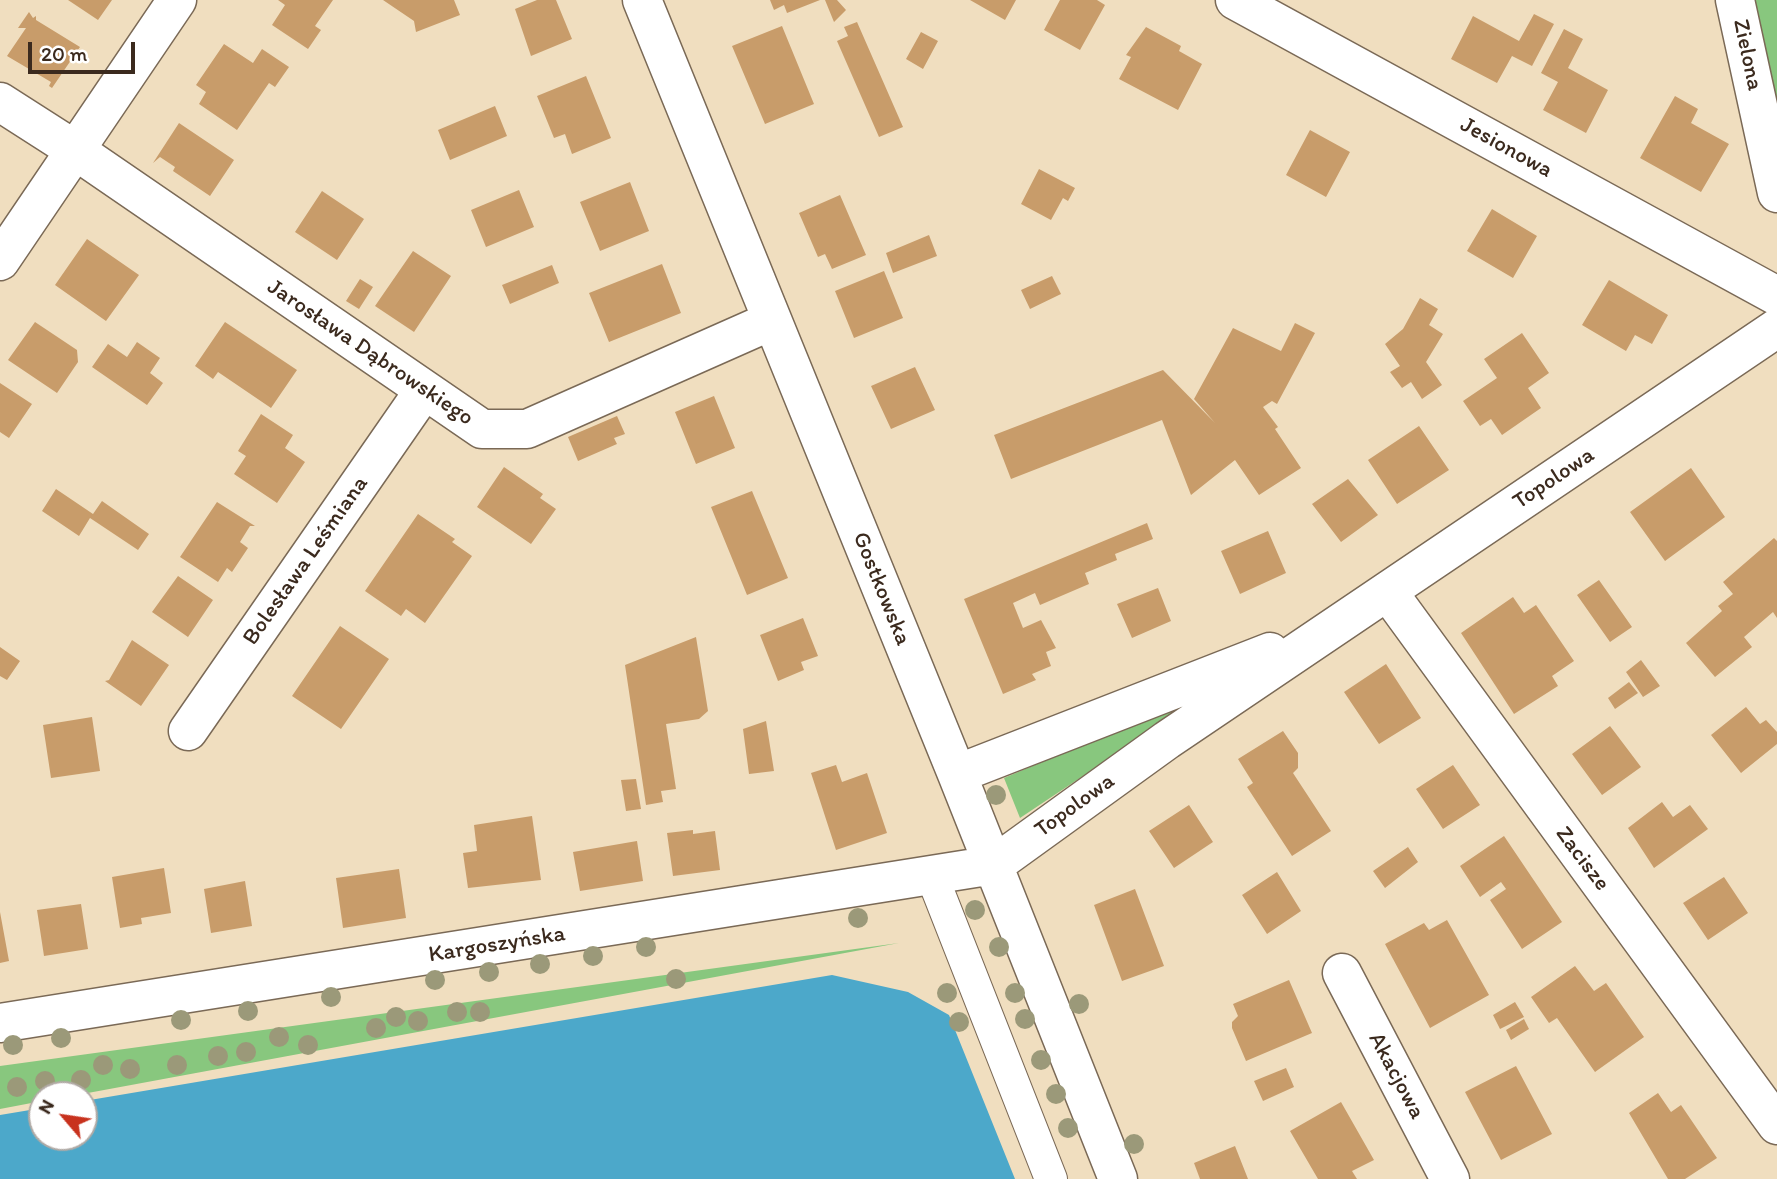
<!DOCTYPE html>
<html>
<head>
<meta charset="utf-8">
<style>
  body { margin:0 }
  #map { position:relative; width:1777px; height:1179px; overflow:hidden; background:#f0debf; font-family:Itim,sans-serif }
  canvas { display:block }
  .north { position:absolute; left:28px; top:1081px; width:70px; height:70px; box-sizing:border-box; background:#fff; border:2px solid #b1aaa5; border-radius:50%; rotate:299deg; font-size:19px; font-weight:700; line-height:28px; text-align:center; color:#3b2a1e }
  .north::after { content:''; display:block; margin:auto; width:24px; height:32px; background:#c8321e; clip-path:polygon(50% 0,100% 100%,50% 72%,0 100%) }
  .scale { position:absolute; left:28px; top:42px; width:107px; height:32px; box-sizing:border-box; border:4px solid #3b2a1e; border-top:0; padding-left:9px; font-size:21px; line-height:24px; white-space:nowrap; color:#3b2a1e; -webkit-text-stroke:5px #fff; paint-order:stroke }
</style>
</head>
<body>
<div id="map">
<canvas width="1777" height="1179"></canvas>
<div class="north">N</div>
<div class="scale">20 m</div>
</div>
<script>
const c = document.querySelector('canvas').getContext('2d');
c.lineJoin = 'round';
function fill(path, color) { c.fillStyle = color; c.fill(path, 'evenodd'); }
const poly = rows => new Path2D(rows.map(r => 'M' + r).join(''));
function trace(path, color, width, dash) { c.strokeStyle = color; c.lineWidth = width; c.lineCap = dash ? 'butt' : 'round'; c.setLineDash(dash || []); c.stroke(path); }
function label(font, color, halo, rows, align = 'center') {
  c.font = font + ' Itim,sans-serif'; c.lineWidth = 5; c.setLineDash([]); c.textBaseline = 'middle'; c.strokeStyle = halo; c.fillStyle = color; for (const [text, x, y, turn = 0] of rows) {
    c.save(); c.translate(x, y); c.rotate((+turn || 0) * Math.PI / 180); c.textAlign = isNaN(turn) ? turn : align; if (halo) c.strokeText(text, 0, 0); c.fillText(text, 0, 0); c.restore();
  }
}
fill(poly([
  [1743,0,1777,0,1777,142],
  [1185,702,1188,706,1020,818,1004,778],
  [899,943,77,1095,42,1095,42,1101,0,1109,0,1066]
]), '#88c77e');
fill(poly([
  [832,975,908,992,949,1015,1015,1179,0,1179,0,1115,42,1108,42,1137,84,1137,84,1101]
]), '#4ca8ca');
fill(poly([
  [68,0,112,0,98,20],
  [278,0,333,0,315,26,321,30,308,49,272,25,285,5],
  [383,0,454,0,460,15,416,32,414,21],
  [537,0,556,0,572,39,531,56,515,9],
  [770,0,820,0,787,13,784,5,774,10],
  [825,0,837,0,846,10,834,22],
  [970,0,1016,0,1005,20],
  [1060,0,1097,0,1105,5,1080,50,1044,30],
  [29,12,33,18,36,16,36,20,80,47,52,88,49,86,51,82,7,56,26,28,18,28],
  [1534,14,1554,24,1532,66,1512,56,1497,83,1451,59,1473,16,1519,41],
  [857,22,903,127,879,137,837,41,848,36,844,27],
  [782,26,814,104,765,124,732,46],
  [1146,27,1181,46,1179,51,1202,64,1178,110,1119,79,1131,57,1126,55],
  [1564,29,1583,39,1568,68,1608,90,1586,133,1543,110,1558,82,1541,73],
  [921,32,938,41,923,69,906,59],
  [224,44,253,63,262,49,289,67,275,87,269,83,237,130,199,104,206,92,196,85],
  [586,76,611,138,572,154,565,134,554,138,537,96],
  [1675,96,1698,109,1691,123,1729,144,1701,192,1640,158],
  [495,106,507,136,450,160,438,130],
  [179,123,234,160,210,196,173,171,175,167,160,157,153,163],
  [1310,130,1350,152,1326,197,1286,175],
  [1039,169,1075,188,1068,201,1063,198,1051,220,1021,204],
  [630,182,649,231,600,251,580,202],
  [519,190,534,227,486,247,471,210],
  [322,191,364,219,337,260,295,232],
  [840,195,866,255,832,269,825,254,818,257,799,213],
  [1492,209,1537,236,1513,278,1467,251],
  [929,235,937,256,893,273,886,253],
  [87,239,139,275,106,321,55,285],
  [413,251,451,276,414,332,375,306],
  [662,264,681,313,609,342,589,293],
  [552,265,559,283,510,304,502,285],
  [884,271,903,318,854,338,835,291],
  [1052,276,1061,294,1030,309,1021,290],
  [360,279,373,287,359,309,346,301],
  [1609,280,1668,315,1652,344,1635,335,1626,351,1582,325],
  [1420,298,1438,309,1429,325,1443,334,1426,362,1442,385,1422,399,1411,382,1402,388,1390,372,1400,366,1385,344,1403,329],
  [35,322,77,350,78,362,57,393,8,360],
  [225,322,297,370,271,408,218,372,213,379,195,366],
  [1295,323,1315,333,1277,404,1272,401,1263,407,1278,427,1275,429,1301,468,1259,495,1235,460,1191,495,1162,420,1011,479,994,435,1163,370,1215,423,1194,399,1233,328,1281,351],
  [1522,333,1549,373,1528,388,1541,408,1502,435,1491,419,1480,426,1463,401,1497,378,1484,359],
  [137,342,160,358,150,373,163,383,147,405,92,367,108,344,127,357],
  [915,367,935,410,891,429,871,386],
  [0,383,32,404,9,438,0,432],
  [714,396,735,448,696,464,675,412],
  [261,414,293,435,285,448,305,462,277,503,234,474,246,456,238,451],
  [617,416,625,434,614,438,617,444,578,461,568,437],
  [1419,426,1449,470,1397,504,1368,460],
  [504,467,543,494,540,498,556,509,531,544,477,507],
  [1691,468,1725,517,1665,561,1630,512],
  [1348,479,1378,515,1341,542,1312,504],
  [56,489,93,514,102,501,149,534,138,550,90,518,79,536,42,511],
  [752,491,788,578,747,595,711,507],
  [217,502,255,526,250,526,240,542,248,548,232,572,227,568,218,582,180,557],
  [418,514,455,539,452,542,472,556,425,623,406,609,401,616,365,591],
  [1147,523,1153,539,1115,554,1117,560,1085,573,1089,584,1040,605,1035,593,1013,603,1023,628,1041,620,1056,648,1046,652,1051,666,1032,674,1036,680,1003,694,964,599],
  [1268,531,1286,573,1240,594,1221,551],
  [1774,538,1777,541,1777,618,1773,612,1744,637,1752,647,1715,677,1686,643,1722,611,1718,606,1733,594,1723,582],
  [178,576,213,600,188,637,152,612],
  [1599,580,1632,627,1610,642,1577,595],
  [1158,588,1171,621,1132,638,1117,604],
  [1513,597,1524,613,1536,605,1574,661,1552,676,1558,686,1514,714,1461,633],
  [803,618,818,656,801,662,804,670,778,681,760,635],
  [340,626,389,659,341,729,292,696],
  [696,637,708,711,699,719,666,724,676,789,661,791,663,802,646,805,625,665],
  [132,640,169,665,141,706,105,681,109,680],
  [0,647,20,661,7,680,0,676],
  [1641,660,1660,686,1643,697,1626,672],
  [1386,664,1421,718,1379,744,1344,692],
  [1629,682,1638,693,1615,709,1608,698],
  [1746,707,1760,724,1766,720,1777,732,1777,744,1741,773,1711,735],
  [92,717,100,771,51,778,43,725],
  [766,721,774,771,749,774,743,729],
  [1610,726,1641,767,1602,795,1572,754],
  [1283,731,1298,753,1298,768,1293,773,1331,831,1292,856,1247,787,1253,783,1238,759],
  [836,765,842,782,867,773,887,833,836,850,811,773],
  [1453,765,1480,805,1443,829,1416,789],
  [636,779,641,809,626,811,621,780],
  [1662,802,1673,817,1690,805,1708,829,1654,868,1628,828],
  [1189,805,1213,842,1174,868,1149,831],
  [532,816,541,880,468,888,463,853,477,851,474,825],
  [693,830,693,834,715,831,720,870,673,876,667,833],
  [1504,836,1562,922,1522,949,1490,900,1506,889,1501,882,1480,897,1460,866],
  [637,841,643,881,580,891,573,852],
  [1408,847,1418,862,1385,888,1373,871],
  [164,868,171,913,141,918,142,924,120,928,112,877],
  [399,869,406,918,343,928,336,878],
  [1277,872,1301,911,1267,934,1242,895],
  [1724,877,1748,913,1708,940,1683,903],
  [245,881,252,926,211,933,204,889],
  [1135,889,1164,966,1122,981,1094,905],
  [81,904,88,949,44,956,37,910],
  [0,912,9,961,0,963],
  [1447,920,1489,995,1430,1028,1385,944,1424,923,1429,930],
  [1575,966,1594,991,1606,983,1644,1037,1595,1072,1557,1018,1549,1023,1531,997],
  [1289,980,1312,1033,1246,1061,1232,1028,1232,1022,1238,1016,1233,1004],
  [1515,1002,1524,1017,1500,1029,1493,1015],
  [1524,1019,1529,1029,1511,1040,1506,1030],
  [1516,1066,1552,1134,1501,1160,1465,1092],
  [1286,1068,1294,1087,1263,1101,1254,1081],
  [1658,1093,1671,1112,1681,1105,1717,1158,1685,1179,1668,1179,1629,1113],
  [1341,1102,1374,1160,1352,1171,1357,1179,1318,1179,1290,1131],
  [1235,1146,1248,1179,1200,1179,1194,1163]
]), '#c89c6a');
const pedestrian = poly([
  [932,876,1051,1179]
]);
const minor = poly([
  [642,0,957,774,1118,1179],
  [1235,0,1777,296],
  [1735,0,1777,193],
  [0,102,75,150,482,429,527,429,771,321],
  [0,261,177,0],
  [1388,592,1777,1125],
  [188,731,423,392],
  [957,774,1270,652],
  [1342,973,1450,1179],
  [0,1023,994,865,1167,740,1777,328]
]);
trace(pedestrian, '#7a6956', 34);
trace(minor, '#7a6956', 41);
trace(pedestrian, '#fff', 32);
trace(minor, '#fff', 38);
c.fillStyle = '#9b9979';
for (const [x, y] of [
  [996,795],
  [975,910],
  [858,918],
  [646,947],
  [999,947],
  [593,956],
  [540,964],
  [489,972],
  [676,979],
  [435,980],
  [947,993],
  [1015,993],
  [331,997],
  [1079,1004],
  [248,1011],
  [457,1012],
  [480,1012],
  [396,1017],
  [1025,1019],
  [181,1020],
  [418,1021],
  [959,1022],
  [376,1028],
  [279,1037],
  [61,1038],
  [13,1045],
  [308,1045],
  [246,1052],
  [218,1056],
  [1041,1060],
  [103,1065],
  [177,1065],
  [130,1069],
  [81,1080],
  [45,1081],
  [17,1087],
  [1056,1094],
  [1068,1128],
  [1134,1144]
]) { c.beginPath(); c.arc(x, y, 10, 0, 2 * Math.PI); c.fill(); }
label('23px', '#3b2a1e', '#fff', [
  ["Zielona",1747,55,78],
  ["Jesionowa",1506,148,29],
  ["Jarosława Dąbrowskiego",370,353,34],
  ["Topolowa",1554,479,-34],
  ["Bolesława Leśmiana",306,561,-55],
  ["Gostkowska",881,589,68],
  ["Topolowa",1075,806,-36],
  ["Zacisze",1582,859,53],
  ["Kargoszyńska",497,945,-9],
  ["Akacjowa",1396,1076,62]
]);
</script>
</body>
</html>
